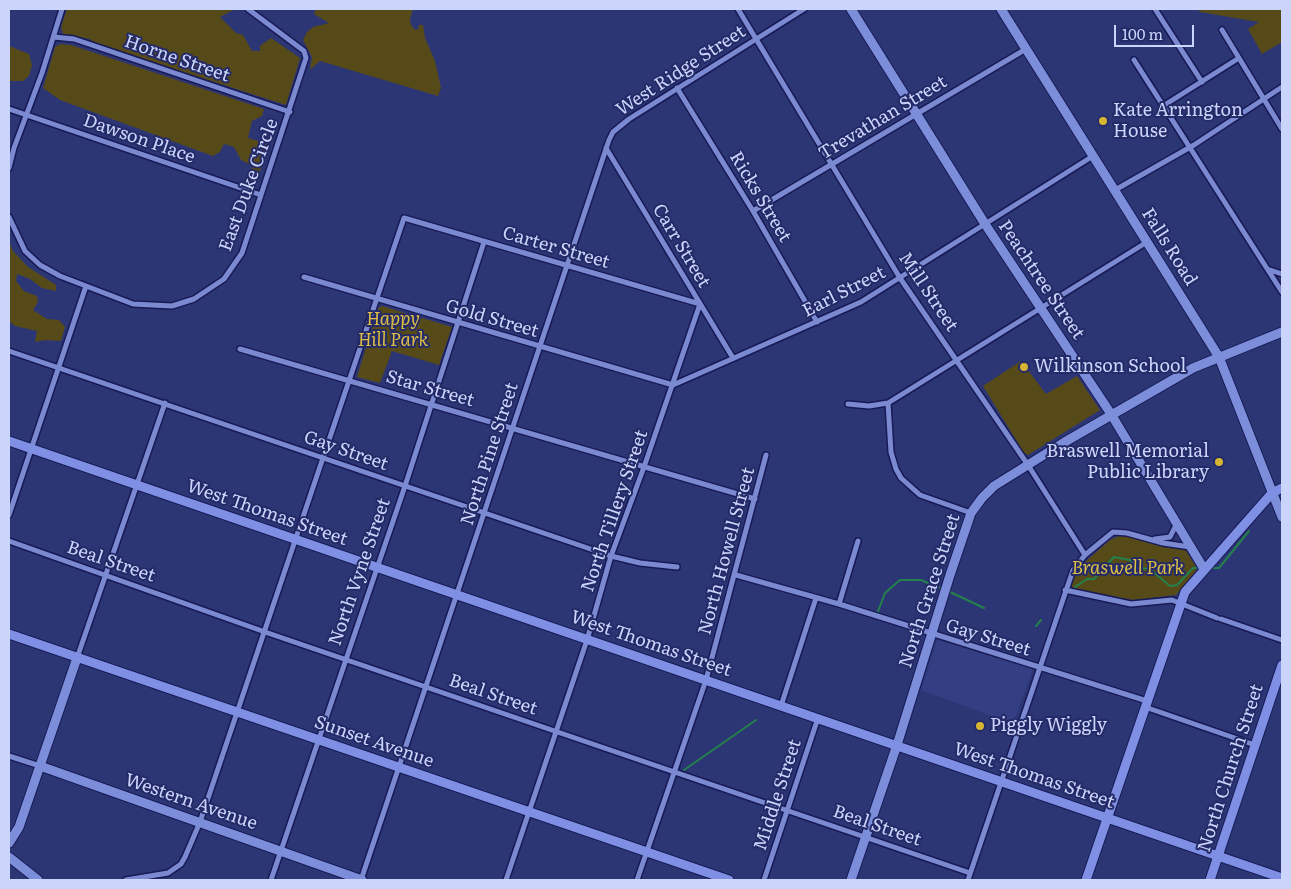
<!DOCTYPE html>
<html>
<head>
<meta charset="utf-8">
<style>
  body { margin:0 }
  #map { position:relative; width:1291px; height:889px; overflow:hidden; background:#2d3674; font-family:Literata,serif }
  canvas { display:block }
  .frame { position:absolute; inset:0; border:10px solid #cbd5fb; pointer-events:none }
  .scale { position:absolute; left:1114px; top:25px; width:80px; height:22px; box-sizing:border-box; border:2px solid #cbd5fb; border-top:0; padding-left:6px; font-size:15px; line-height:18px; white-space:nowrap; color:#cbd5fb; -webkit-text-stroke:4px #242b68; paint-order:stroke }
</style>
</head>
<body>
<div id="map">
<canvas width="1291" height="889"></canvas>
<div class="frame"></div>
<div class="scale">100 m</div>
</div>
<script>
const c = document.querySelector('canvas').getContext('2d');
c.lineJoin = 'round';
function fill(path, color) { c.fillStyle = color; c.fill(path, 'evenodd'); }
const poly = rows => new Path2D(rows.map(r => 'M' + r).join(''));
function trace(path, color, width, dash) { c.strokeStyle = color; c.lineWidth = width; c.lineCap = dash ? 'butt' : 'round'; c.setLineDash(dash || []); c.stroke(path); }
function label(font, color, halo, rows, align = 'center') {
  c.font = font + ' Literata,serif'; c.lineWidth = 4; c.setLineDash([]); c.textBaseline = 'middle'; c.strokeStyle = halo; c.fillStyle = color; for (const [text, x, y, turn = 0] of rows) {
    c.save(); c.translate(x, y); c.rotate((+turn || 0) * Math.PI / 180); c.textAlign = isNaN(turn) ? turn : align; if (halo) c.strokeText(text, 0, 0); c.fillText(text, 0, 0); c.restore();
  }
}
fill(poly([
  [937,640,1033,669,1013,724,921,690]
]), '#343e83');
fill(poly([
  [67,9,235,9,220,17,236,33,243,35,252,51,260,51,260,46,271,38,300,58,286,105,93,43,90,39,63,34,61,27],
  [316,9,413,9,410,19,411,25,415,30,418,29,419,25,423,25,425,38,435,61,441,88,438,96,320,61,310,70,312,57,303,40,307,32,313,27,329,23,314,14],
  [1198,9,1282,9,1282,42,1262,54,1248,29,1259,22,1200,12],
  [60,44,71,45,264,109,262,116,252,121,248,138,269,144,255,186,243,183,253,166,241,160,234,147,224,144,220,152,213,156,60,100,43,88,55,47],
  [9,46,29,54,32,65,29,76,23,81,9,81],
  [9,242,13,251,28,267,56,285,56,291,42,288,30,279,17,274,16,281,24,291,37,296,38,302,33,310,47,319,59,320,65,327,61,341,45,340,35,342,37,331,15,326,9,321],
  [382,306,452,327,439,365,392,351,380,383,357,377,378,308],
  [1021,361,1046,394,1077,376,1100,410,1028,455,1024,453,983,386],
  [1121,535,1184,548,1195,565,1196,571,1176,595,1133,600,1073,589,1070,583,1078,568,1110,540]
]), '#574a19');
trace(poly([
  [1211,568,1219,568,1249,531],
  [1075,587,1087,579,1094,579,1114,557,1130,560,1140,568,1150,569,1170,586,1177,585,1193,568,1199,568],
  [948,591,984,608],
  [877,614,885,593,900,580,921,580,943,589],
  [1036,626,1041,620],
  [684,770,756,720]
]), '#24804c', 2);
const street = poly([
  [738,9,900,278,1028,465,1085,555],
  [1155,9,1202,82],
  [1222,30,1282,129],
  [54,37,74,39,290,112],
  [1134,60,1282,292],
  [677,88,753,211,817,322],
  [1163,106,1239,58],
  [9,109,261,195],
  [606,148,733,358],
  [9,168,14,148,42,73,62,9],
  [1115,190,1194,145,1282,87],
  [753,211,1026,49],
  [9,217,25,251,40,265,60,276,133,304,172,306,194,299,224,279,242,253,306,58,304,51,248,9],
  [1270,270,1282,274],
  [304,277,673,385,861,302,1093,156],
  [240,349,755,499],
  [9,351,611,556,640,563,677,567],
  [888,403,891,452,896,469,901,478,920,495,971,513],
  [848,404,869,406,888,403,1147,242],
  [9,515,86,286],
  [1155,539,1170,537,1176,525],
  [9,541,265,632,970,873],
  [736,575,839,604,1147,701],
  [1065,590,1131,604,1172,600,1217,618],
  [839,604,858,541],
  [1221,619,1282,640],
  [77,658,165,403],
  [781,706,816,598],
  [1145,707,1255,745],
  [9,756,40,766],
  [126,880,168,873,181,864,185,857,200,822,404,218,700,304,644,467,611,556,587,640,506,880],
  [271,880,405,486,484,242],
  [361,880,609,140,613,132,629,119,804,9],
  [637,880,706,680,766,455],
  [764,880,818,718],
  [968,880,1073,570,1085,555,1113,532,1127,533,1163,543,1190,547]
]);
const secondary = poly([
  [851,9,985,224,1111,414,1204,569],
  [1001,9,1219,357,1282,517],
  [40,766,362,880],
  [9,843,19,827,77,658],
  [9,857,38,880],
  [851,880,897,745,950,575,971,513,982,498,994,486,1063,443,1193,368,1282,332]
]);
const primary = poly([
  [9,441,1282,878],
  [9,634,729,880],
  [1086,880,1185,592,1272,493,1282,488],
  [1210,880,1282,665]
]);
trace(street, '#171a56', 8);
trace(secondary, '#171a56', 11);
trace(primary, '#171a56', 11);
trace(street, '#7b8ad0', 5);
trace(secondary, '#7c8dda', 9);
trace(primary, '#7e8fe4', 9);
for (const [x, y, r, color] of [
  [1103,121,5,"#d6b534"],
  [1024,367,5,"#d6b534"],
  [1219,462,5,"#d6b534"],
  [980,726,5,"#d6b534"]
]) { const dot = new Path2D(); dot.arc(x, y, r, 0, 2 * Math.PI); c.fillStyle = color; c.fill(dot); trace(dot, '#242b68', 2); }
label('18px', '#cbd5fb', '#242b68', [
  ["Horne Street",177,59,19],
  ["West Ridge Street",681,71,-33],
  ["Trevathan Street",883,118,-31],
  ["Dawson Place",139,139,19],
  ["East Duke Circle",249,185,-70],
  ["Ricks Street",760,197,59],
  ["Carr Street",681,246,59],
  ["Falls Road",1169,247,58],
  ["Carter Street",556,248,16],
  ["Peachtree Street",1041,280,56],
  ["Earl Street",844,292,-27],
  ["Mill Street",928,292,56],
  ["Gold Street",492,319,16],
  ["Star Street",430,389,16],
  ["Gay Street",346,451,19],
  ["North Pine Street",490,454,-72],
  ["North Tillery Street",615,511,-71],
  ["West Thomas Street",267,513,19],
  ["North Howell Street",727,551,-75],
  ["Beal Street",111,562,19],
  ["North Vyne Street",360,572,-71],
  ["North Grace Street",930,591,-72],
  ["Gay Street",988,638,17],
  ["West Thomas Street",651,644,19],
  ["Beal Street",493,695,19],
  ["Sunset Avenue",374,742,19],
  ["North Church Street",1231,768,-72],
  ["West Thomas Street",1034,776,19],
  ["Middle Street",778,795,-72],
  ["Western Avenue",191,802,19],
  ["Beal Street",877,826,19]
]);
label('18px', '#cbd5fb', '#242b68', [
  ["Kate Arrington",1113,111],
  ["House",1113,132],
  ["Wilkinson School",1034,367],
  ["Braswell Memorial",1209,452,"right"],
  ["Public Library",1209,473,"right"],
  ["Piggly Wiggly",990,726]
], 'left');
label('italic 18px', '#debe44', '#242b68', [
  ["Happy",393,320],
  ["Hill Park",393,341],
  ["Braswell Park",1128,569]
]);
</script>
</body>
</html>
